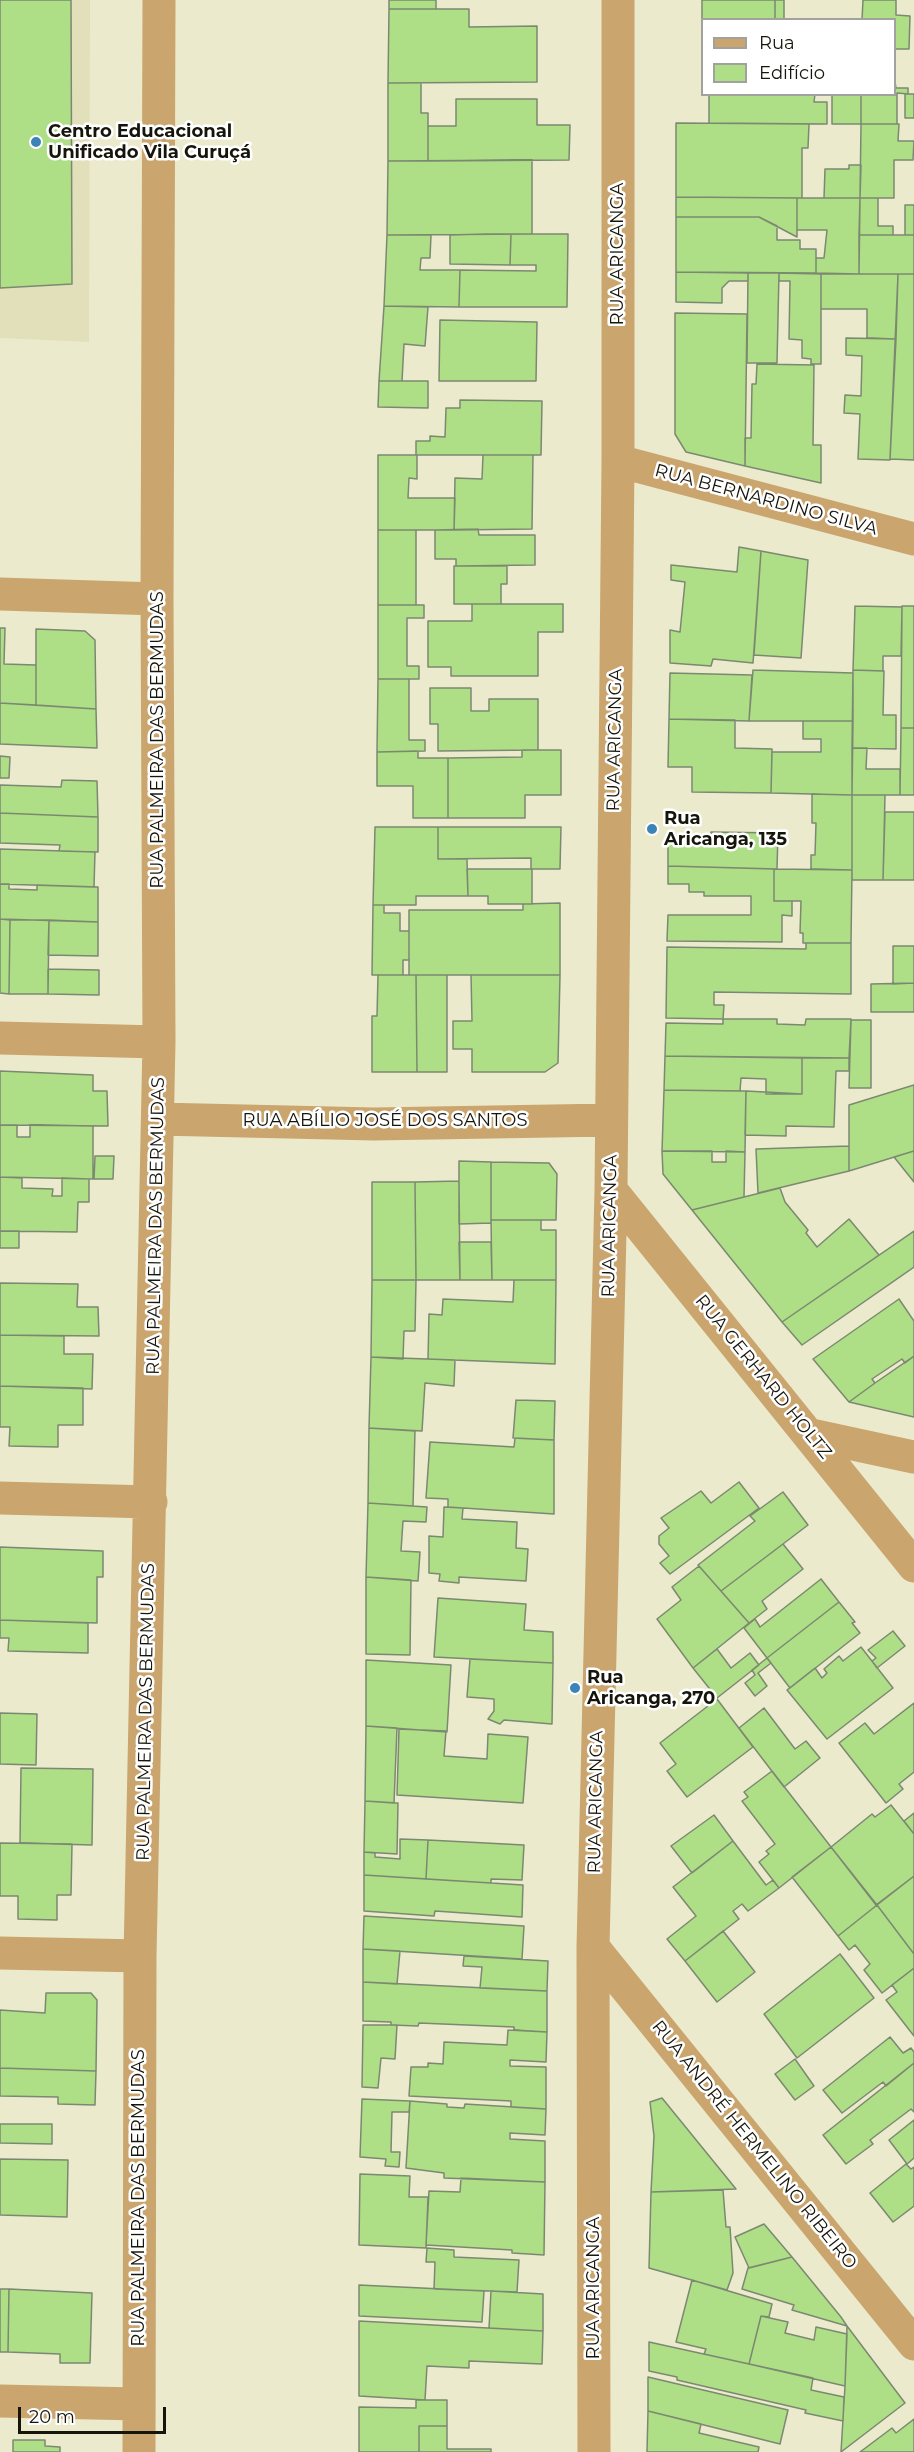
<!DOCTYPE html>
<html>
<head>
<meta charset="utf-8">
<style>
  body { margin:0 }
  #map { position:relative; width:914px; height:2452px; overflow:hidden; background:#eceacd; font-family:Montserrat,sans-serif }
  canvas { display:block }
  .legend { position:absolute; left:701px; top:18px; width:195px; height:78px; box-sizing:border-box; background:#fff; border:2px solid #a2a19d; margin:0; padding:8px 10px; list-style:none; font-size:18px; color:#16150b }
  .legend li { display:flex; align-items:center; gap:12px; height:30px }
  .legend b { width:30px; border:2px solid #a2a19d }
  .scale { position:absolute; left:18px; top:2407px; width:148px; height:27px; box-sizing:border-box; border:3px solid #16150b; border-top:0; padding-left:8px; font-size:18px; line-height:21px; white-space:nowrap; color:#16150b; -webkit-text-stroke:4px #fff; paint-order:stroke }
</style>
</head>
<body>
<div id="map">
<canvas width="914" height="2452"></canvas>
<ul class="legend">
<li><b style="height:8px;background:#caa56e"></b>Rua</li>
<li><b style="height:16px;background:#aede86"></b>Edifício</li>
</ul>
<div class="scale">20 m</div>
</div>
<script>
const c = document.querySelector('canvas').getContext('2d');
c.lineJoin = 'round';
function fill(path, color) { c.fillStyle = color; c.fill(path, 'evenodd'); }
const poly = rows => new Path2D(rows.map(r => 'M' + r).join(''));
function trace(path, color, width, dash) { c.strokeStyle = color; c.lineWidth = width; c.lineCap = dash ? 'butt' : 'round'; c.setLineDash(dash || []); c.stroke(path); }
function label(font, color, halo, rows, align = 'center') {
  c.font = font + ' Montserrat,sans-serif'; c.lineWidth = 5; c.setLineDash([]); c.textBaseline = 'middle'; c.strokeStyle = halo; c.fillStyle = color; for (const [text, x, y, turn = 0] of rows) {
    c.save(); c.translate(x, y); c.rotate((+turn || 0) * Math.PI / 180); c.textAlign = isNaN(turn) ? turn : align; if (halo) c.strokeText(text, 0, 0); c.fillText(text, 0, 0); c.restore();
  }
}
fill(poly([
  [0,0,90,0,89,342,0,338]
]), '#e2e0bb');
const building = poly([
  [0,0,71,0,72,284,0,288,0,0],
  [389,0,436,0,436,9,389,9,389,0],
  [702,0,775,0,775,20,702,20,702,44,702,0],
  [775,0,784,0,784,20,775,20,775,0],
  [863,0,896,0,896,15,910,16,909,49,894,49,894,20,862,20,863,0],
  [389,9,469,9,469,27,537,26,537,82,388,83,389,9],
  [894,76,896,88,908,88,908,94,897,93,897,124,861,124,861,94,894,94,894,76],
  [388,83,421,83,421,113,428,113,428,161,388,161,388,83],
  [709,94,815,94,814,102,827,102,827,124,709,123,709,94],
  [832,94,861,94,861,124,832,124,832,94],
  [905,94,914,94,914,118,905,118,905,94],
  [456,99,537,99,537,125,570,125,569,160,428,161,428,126,456,126,456,99],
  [676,123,809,124,808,148,802,148,802,198,676,197,676,123],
  [861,124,899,124,898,141,914,141,913,160,894,160,894,198,860,198,861,124],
  [532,160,532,234,387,235,388,161,532,160],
  [849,165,861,165,860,198,824,198,825,169,849,169,849,165],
  [676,197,797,198,797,237,759,217,676,217,676,197],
  [797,198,860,198,859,274,816,273,816,258,824,258,827,230,797,230,797,198],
  [860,198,878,198,878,226,893,226,893,235,859,235,860,198],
  [905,205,914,205,914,235,905,235,905,205],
  [676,217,759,217,777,226,777,240,800,240,800,249,816,249,816,273,676,272,676,217],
  [486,234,511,234,510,265,450,264,450,235,486,234],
  [511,234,568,234,567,307,459,307,460,270,536,271,536,265,510,265,511,234],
  [387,235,431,235,430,258,421,258,420,270,460,270,459,307,384,306,387,235],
  [859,235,914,235,914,274,859,274,859,235],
  [676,272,748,273,748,281,729,281,722,288,722,303,676,302,676,272],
  [748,273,779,273,777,363,747,363,748,273],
  [779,273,821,274,821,364,811,364,811,359,802,358,802,340,789,339,790,281,779,281,779,273],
  [821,274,898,274,896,339,867,338,867,309,821,309,821,274],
  [898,274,914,274,914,460,890,459,898,274],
  [384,306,428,307,425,346,404,344,402,381,379,381,384,306],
  [675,313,747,314,745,466,686,452,675,434,675,313],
  [440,320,537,322,536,381,439,381,440,320],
  [846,338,896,339,890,460,858,459,860,414,844,413,845,395,861,396,862,356,846,355,846,338],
  [757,364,814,365,813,445,821,445,821,483,745,466,745,438,751,438,752,384,756,384,757,364],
  [379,381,428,381,428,408,378,407,379,381],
  [460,400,542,401,541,455,416,455,416,441,430,441,430,436,445,437,446,408,460,408,460,400],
  [378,455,417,455,417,479,409,478,408,498,455,498,454,530,378,530,378,455],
  [483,455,533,455,532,529,454,530,455,478,482,479,483,455],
  [478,529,479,535,535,535,535,565,456,566,456,559,435,559,435,530,478,529],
  [378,530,416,530,416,605,378,605,378,530],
  [739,547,761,551,753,663,713,659,711,666,670,663,670,630,680,632,685,582,671,580,671,565,737,572,739,547],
  [761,551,808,560,801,658,754,655,761,551],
  [454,566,507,566,507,584,501,584,501,604,454,604,454,566],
  [472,604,563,604,563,632,538,632,538,676,451,676,451,667,428,667,428,621,472,621,472,604],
  [378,605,424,605,424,618,407,618,407,666,419,666,419,679,378,679,378,605],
  [855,606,902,607,901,656,883,656,883,671,853,670,855,606],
  [902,606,914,606,914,728,901,728,902,606],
  [0,628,5,628,4,664,36,665,36,705,0,703,0,628],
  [36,629,85,631,95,640,96,709,36,705,36,629],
  [753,670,853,673,853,721,749,721,753,670],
  [853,670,884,671,883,715,896,715,896,749,852,748,853,670],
  [670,673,752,675,749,721,669,719,670,673],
  [378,679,409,679,409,740,425,740,425,751,377,752,378,679],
  [430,688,471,688,471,711,489,711,489,699,538,699,538,750,438,751,438,724,430,724,430,688],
  [0,703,96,709,97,748,0,744,0,703],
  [669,719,735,720,735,748,772,749,771,793,692,792,692,767,668,767,669,719],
  [803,721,853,721,852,795,771,793,772,752,821,752,821,739,803,739,803,721],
  [901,728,914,728,914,795,900,795,901,728],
  [852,748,867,748,866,769,900,769,900,795,852,795,852,748],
  [522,750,561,750,561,795,525,795,525,818,448,818,448,758,522,757,522,750],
  [418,751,418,758,448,758,448,818,413,818,413,786,377,786,377,752,418,751],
  [0,756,10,757,9,778,0,778,0,756],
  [62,780,97,781,98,817,0,813,0,785,61,787,62,780],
  [812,794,852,795,852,870,811,869,811,855,815,855,816,823,812,823,812,794],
  [852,795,885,795,883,880,852,880,852,795],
  [885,812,914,812,914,880,883,880,885,812],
  [0,813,98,817,98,852,59,851,60,845,0,843,0,813],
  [375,827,438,827,438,859,467,859,468,896,416,896,416,905,373,905,375,827],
  [438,827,561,827,560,869,531,869,531,858,438,859,438,827],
  [711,832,778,833,777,869,668,866,668,836,711,836,711,832],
  [0,849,95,852,94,887,0,884,0,849],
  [668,866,774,869,774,901,792,901,792,916,782,915,782,942,667,941,668,915,751,915,751,896,704,896,704,892,689,892,689,884,668,884,668,866],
  [467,869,532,869,532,904,488,904,488,896,468,896,467,869],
  [774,869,852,870,851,943,803,943,803,933,800,933,801,901,774,901,774,869],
  [0,884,9,884,9,889,37,890,37,885,98,887,98,922,0,919,0,884],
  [560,903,560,975,409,975,409,910,523,910,523,904,560,903],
  [373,905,384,905,384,913,400,913,400,931,409,931,409,960,403,960,403,975,372,975,373,905],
  [0,919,10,920,9,994,0,993,0,919],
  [10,920,49,920,48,994,9,994,10,920],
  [49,920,98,922,98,956,48,955,49,920],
  [806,943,851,943,851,994,714,992,714,1005,724,1005,723,1019,666,1018,667,947,806,949,806,943],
  [893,946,914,946,914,983,893,984,893,946],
  [48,969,99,970,99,995,48,994,48,969],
  [378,975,416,975,417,1072,372,1072,372,1016,377,1016,378,975],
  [416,975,447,975,447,1072,417,1072,416,975],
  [471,975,560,975,558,1063,545,1072,472,1072,472,1049,453,1049,453,1021,472,1021,471,975],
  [914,983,914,1012,871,1012,871,984,914,983],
  [723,1019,777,1019,777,1024,805,1025,806,1019,851,1019,849,1058,665,1056,666,1023,723,1024,723,1019],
  [851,1020,871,1020,871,1088,849,1088,851,1020],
  [665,1056,802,1058,802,1094,766,1094,766,1079,741,1078,740,1091,664,1090,665,1056],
  [802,1058,849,1058,849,1071,836,1071,834,1127,786,1126,786,1136,745,1135,746,1091,802,1094,802,1058],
  [0,1071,93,1075,93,1091,107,1091,108,1126,0,1125,0,1071],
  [914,1085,914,1151,849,1171,849,1105,914,1085],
  [664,1090,746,1091,745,1152,662,1151,664,1090],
  [0,1125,17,1125,17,1137,30,1137,30,1125,93,1126,93,1179,0,1177,0,1125],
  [849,1146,849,1171,758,1193,756,1149,849,1146],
  [662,1151,712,1151,712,1162,726,1162,726,1151,745,1152,744,1197,692,1210,663,1174,662,1151],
  [914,1151,914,1182,894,1157,914,1151],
  [95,1156,114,1156,113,1179,94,1179,95,1156],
  [459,1161,491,1162,491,1223,459,1224,459,1161],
  [491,1162,549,1163,557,1174,556,1220,491,1220,491,1162],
  [0,1177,22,1178,22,1188,53,1189,52,1196,62,1196,62,1178,89,1179,89,1202,78,1202,77,1232,0,1231,0,1177],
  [459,1181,460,1280,416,1280,415,1182,459,1181],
  [372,1182,415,1182,416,1280,372,1280,372,1182],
  [780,1188,785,1202,808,1230,806,1233,817,1247,849,1219,879,1255,782,1322,692,1210,780,1188],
  [491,1220,541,1220,541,1230,556,1230,556,1280,492,1280,491,1220],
  [0,1231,19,1231,19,1248,0,1248,0,1231],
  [914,1231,914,1267,802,1345,782,1322,914,1231],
  [459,1242,491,1242,492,1280,460,1280,459,1242],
  [372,1280,416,1280,415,1331,404,1331,403,1359,371,1357,372,1280],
  [514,1280,556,1280,555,1364,428,1359,429,1314,442,1315,443,1299,513,1302,514,1280],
  [0,1283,78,1284,77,1307,98,1307,99,1336,0,1335,0,1283],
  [899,1299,914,1321,914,1356,905,1363,902,1359,872,1379,875,1383,849,1402,813,1359,899,1299],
  [0,1335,64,1336,64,1354,93,1354,92,1389,0,1386,0,1335],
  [914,1356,914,1417,849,1402,875,1383,914,1356],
  [371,1357,455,1360,454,1386,425,1383,422,1431,369,1428,371,1357],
  [0,1386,83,1388,83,1425,58,1425,58,1447,9,1446,10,1427,0,1427,0,1386],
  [516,1400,555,1401,554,1440,513,1438,516,1400],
  [369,1428,415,1431,413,1506,368,1503,369,1428],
  [515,1438,554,1440,554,1514,448,1507,448,1499,426,1498,430,1442,514,1447,515,1438],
  [739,1482,759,1508,670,1574,660,1563,669,1556,659,1544,659,1536,669,1528,661,1518,701,1491,711,1503,739,1482],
  [783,1492,808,1525,721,1591,698,1565,755,1521,750,1516,783,1492],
  [368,1503,427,1507,426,1522,403,1521,401,1551,420,1552,418,1581,366,1577,368,1503],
  [444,1507,463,1508,462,1519,517,1522,516,1548,528,1549,526,1581,459,1577,459,1583,439,1581,440,1574,429,1573,429,1536,443,1537,444,1507],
  [783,1544,803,1569,762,1601,767,1609,749,1623,721,1591,783,1544],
  [0,1547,103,1551,103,1577,97,1577,97,1623,0,1620,0,1547],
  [699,1566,749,1623,693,1668,657,1619,681,1600,672,1587,699,1566],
  [366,1577,411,1580,410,1655,366,1654,366,1577],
  [821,1579,839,1602,767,1658,744,1628,755,1619,760,1627,821,1579],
  [438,1598,526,1604,524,1630,553,1632,553,1663,434,1657,438,1598],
  [839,1602,855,1622,852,1623,860,1633,790,1688,767,1658,839,1602],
  [0,1620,88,1623,88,1653,8,1651,9,1638,0,1638,0,1620],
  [893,1631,905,1646,877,1668,872,1661,876,1658,868,1650,893,1631],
  [861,1647,893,1688,827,1739,787,1690,815,1668,822,1678,827,1673,824,1669,839,1656,843,1661,861,1647],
  [717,1649,731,1668,750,1653,759,1665,717,1698,693,1668,717,1649],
  [767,1658,771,1663,758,1673,767,1686,755,1696,745,1683,755,1675,752,1670,767,1658],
  [470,1659,553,1663,552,1724,504,1720,500,1724,488,1719,494,1711,494,1699,467,1697,470,1659],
  [366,1660,451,1665,447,1732,366,1726,366,1660],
  [717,1699,753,1747,687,1797,667,1771,676,1764,660,1743,717,1699],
  [914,1703,914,1772,899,1784,903,1789,886,1803,839,1743,865,1723,874,1734,914,1703],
  [764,1708,795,1749,806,1741,820,1758,784,1787,739,1728,764,1708],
  [0,1713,37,1714,36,1765,0,1764,0,1713],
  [366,1726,397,1728,394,1803,365,1801,366,1726],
  [399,1729,446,1731,444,1756,487,1759,488,1734,528,1737,523,1803,397,1795,399,1729],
  [21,1768,93,1769,92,1845,20,1843,21,1768],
  [772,1771,831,1847,779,1888,759,1862,769,1854,766,1851,775,1844,742,1801,748,1797,744,1792,772,1771],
  [365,1801,398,1803,397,1854,364,1852,365,1801],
  [891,1805,914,1834,914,1876,876,1905,831,1847,872,1814,875,1817,891,1805],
  [914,1813,914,1834,904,1821,914,1813],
  [714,1815,733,1841,692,1873,671,1846,714,1815],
  [400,1839,428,1840,426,1879,364,1875,364,1852,375,1853,375,1857,400,1859,400,1839],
  [428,1840,524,1845,522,1880,491,1879,491,1883,426,1879,428,1840],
  [733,1841,766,1885,773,1880,779,1888,748,1911,742,1904,733,1911,739,1919,685,1961,667,1939,696,1916,673,1887,733,1841],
  [0,1843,72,1844,71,1895,57,1895,57,1920,18,1919,18,1896,0,1896,0,1843],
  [831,1847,877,1905,838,1936,792,1877,831,1847],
  [364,1875,523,1885,522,1917,435,1911,434,1916,364,1911,364,1875],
  [914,1876,914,1954,877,1905,914,1876],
  [877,1905,914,1954,914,1968,882,1993,864,1970,870,1964,855,1945,849,1950,838,1936,877,1905],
  [364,1916,524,1926,522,1959,363,1949,364,1916],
  [723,1931,755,1972,717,2002,685,1961,723,1931],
  [363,1949,400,1951,397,1984,363,1982,363,1949],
  [840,1954,874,1998,797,2058,764,2014,840,1954],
  [464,1956,548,1961,547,1991,480,1988,482,1967,463,1966,464,1956],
  [914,1968,914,2036,886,2000,897,1992,892,1985,914,1968],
  [363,1982,547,1991,547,2032,514,2030,514,2027,419,2023,418,2026,391,2025,391,2022,363,2021,363,1982],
  [46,1993,91,1993,97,2000,96,2071,0,2068,0,2010,45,2013,46,1993],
  [363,2025,397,2025,395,2059,381,2058,378,2088,362,2087,363,2025],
  [508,2030,547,2032,546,2062,510,2060,510,2066,546,2067,546,2109,511,2107,511,2101,409,2096,411,2067,428,2067,428,2063,443,2064,444,2042,507,2045,508,2030],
  [890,2037,903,2053,911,2048,914,2052,914,2063,886,2086,883,2082,842,2113,823,2090,890,2037],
  [795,2059,814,2086,795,2100,775,2074,795,2059],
  [914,2063,914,2112,911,2109,870,2140,873,2144,846,2164,823,2135,914,2063],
  [0,2068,96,2071,95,2105,58,2104,58,2097,0,2096,0,2068],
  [662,2098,736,2189,651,2192,654,2136,650,2102,662,2098],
  [362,2099,410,2101,409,2112,392,2112,391,2152,400,2152,399,2167,385,2166,386,2159,360,2157,362,2099],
  [410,2101,447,2104,447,2107,464,2108,465,2104,546,2109,545,2135,510,2133,510,2139,545,2141,545,2182,444,2178,444,2173,406,2168,410,2101],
  [914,2120,914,2158,907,2164,889,2140,914,2120],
  [0,2124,52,2124,52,2144,0,2143,0,2124],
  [0,2159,68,2160,67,2217,0,2215,0,2159],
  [906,2164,911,2169,914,2167,914,2206,893,2222,870,2193,906,2164],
  [360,2174,410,2176,409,2197,428,2197,426,2248,359,2245,360,2174],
  [461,2178,545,2182,544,2255,512,2253,512,2250,426,2245,429,2191,460,2192,461,2178],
  [723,2190,726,2227,730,2227,733,2273,727,2290,649,2268,651,2192,723,2190],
  [764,2224,792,2257,749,2268,735,2237,764,2224],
  [427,2248,454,2250,454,2257,519,2260,517,2292,434,2289,435,2262,426,2262,427,2248],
  [792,2257,841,2317,847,2326,792,2310,794,2305,742,2289,748,2268,792,2257],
  [692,2280,772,2304,769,2317,761,2316,749,2364,704,2354,706,2349,676,2342,692,2280],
  [359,2285,484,2291,482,2322,359,2316,359,2285],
  [0,2289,9,2289,8,2352,0,2352,0,2289],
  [9,2289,92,2293,90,2363,60,2363,60,2354,8,2352,9,2289],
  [491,2291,543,2294,543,2331,489,2328,491,2291],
  [761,2316,788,2322,785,2333,814,2340,816,2327,847,2334,845,2386,749,2364,761,2316],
  [359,2321,543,2331,542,2364,469,2361,469,2368,427,2366,425,2400,359,2396,359,2321],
  [847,2326,905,2403,841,2452,845,2386,847,2326],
  [649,2342,813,2378,811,2390,844,2397,843,2421,805,2413,806,2410,677,2380,677,2377,649,2371,649,2342],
  [648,2377,788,2410,780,2444,648,2411,648,2377],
  [416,2400,447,2400,447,2426,419,2426,419,2452,359,2452,359,2407,416,2408,416,2400],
  [648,2411,701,2424,699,2433,759,2447,758,2452,647,2452,648,2411],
  [914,2419,914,2452,860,2452,892,2428,896,2433,914,2419],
  [419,2426,447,2426,447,2449,491,2449,491,2452,419,2452,419,2426],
  [13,2440,45,2440,45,2446,60,2447,60,2452,13,2452,13,2440]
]);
fill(building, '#aede86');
trace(building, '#7c8971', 1.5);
trace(poly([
  [618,461,914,539],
  [0,594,157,599],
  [0,1038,159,1042],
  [158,1119,374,1124,611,1120],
  [611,1190,914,1566],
  [811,1435,914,1457],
  [0,1498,151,1502],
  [593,1947,914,2344],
  [0,1953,140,1956],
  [0,2401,139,2404],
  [139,2452,140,1956,159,1042,157,599,159,0],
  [594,2452,593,1947,611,1190,618,461,618,0]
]), '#caa56e', 33);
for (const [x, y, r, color] of [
  [36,142,6,"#3a84b8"],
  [652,829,6,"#3a84b8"],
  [575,1688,6,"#3a84b8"]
]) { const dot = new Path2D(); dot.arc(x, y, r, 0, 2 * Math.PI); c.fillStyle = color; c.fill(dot); trace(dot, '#fff', 2); }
label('bold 18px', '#16150b', '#fff', [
  ["Centro Educacional",48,132],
  ["Unificado Vila Curuçá",48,153],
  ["Rua",664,819],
  ["Aricanga, 135",664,840],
  ["Rua",587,1678],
  ["Aricanga, 270",587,1699]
], 'left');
label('18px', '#16150b', '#fff', [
  ["RUA ARICANGA",618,254,-90],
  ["RUA BERNARDINO SILVA",766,500,15],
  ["RUA PALMEIRA DAS BERMUDAS",158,740,-90],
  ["RUA ARICANGA",615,740,-89],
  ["RUA ABÍLIO JOSÉ DOS SANTOS",385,1121],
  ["RUA PALMEIRA DAS BERMUDAS",156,1226,-89],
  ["RUA ARICANGA",610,1226,-89],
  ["RUA GERHARD HOLTZ",763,1377,51],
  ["RUA PALMEIRA DAS BERMUDAS",146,1712,-89],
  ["RUA ARICANGA",596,1802,-89],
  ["RUA ANDRÉ HERMELINO RIBEIRO",754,2145,51],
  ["RUA PALMEIRA DAS BERMUDAS",139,2198,-90],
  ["RUA ARICANGA",594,2288,-90]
]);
</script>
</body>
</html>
